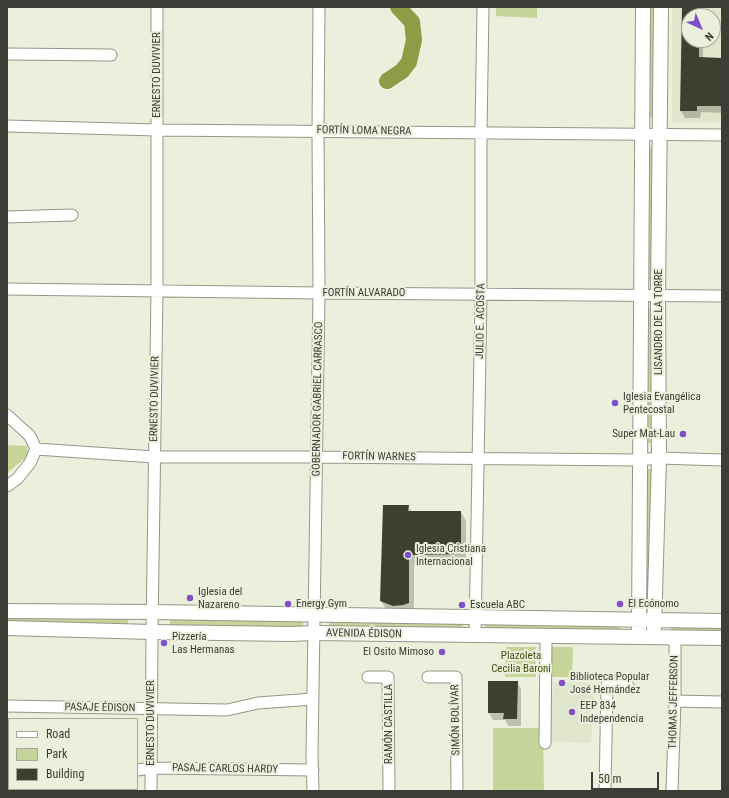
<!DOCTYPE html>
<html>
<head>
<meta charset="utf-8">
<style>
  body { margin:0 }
  #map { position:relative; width:729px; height:798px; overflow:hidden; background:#ebf0dc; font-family:"Roboto Condensed",sans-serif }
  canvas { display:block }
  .frame { position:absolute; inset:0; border:8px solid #3b3d36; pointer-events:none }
  .legend { position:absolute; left:8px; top:718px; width:130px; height:72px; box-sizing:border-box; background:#ebf0dc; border:1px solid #a5a89a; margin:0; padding:5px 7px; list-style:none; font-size:12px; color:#3b3d36 }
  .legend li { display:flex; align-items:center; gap:8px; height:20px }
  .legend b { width:20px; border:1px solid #a5a89a }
  .north { position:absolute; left:681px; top:8px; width:40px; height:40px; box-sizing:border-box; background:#ebf0dc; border:1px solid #a5a89a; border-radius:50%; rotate:136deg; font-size:11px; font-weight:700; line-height:16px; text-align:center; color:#3b3d36 }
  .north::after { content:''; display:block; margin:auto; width:14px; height:18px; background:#7f50c8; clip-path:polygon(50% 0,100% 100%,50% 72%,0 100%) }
  .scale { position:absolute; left:591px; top:772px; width:68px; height:18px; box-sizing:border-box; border:2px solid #3b3d36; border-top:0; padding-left:5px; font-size:12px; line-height:14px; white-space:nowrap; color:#3b3d36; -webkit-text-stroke:3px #ebf0dc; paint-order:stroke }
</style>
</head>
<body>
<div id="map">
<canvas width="729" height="798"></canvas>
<div class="frame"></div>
<ul class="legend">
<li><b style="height:5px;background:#fff"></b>Road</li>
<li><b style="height:11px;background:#c6d399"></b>Park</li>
<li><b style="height:11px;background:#3d4031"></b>Building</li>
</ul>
<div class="north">N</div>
<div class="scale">50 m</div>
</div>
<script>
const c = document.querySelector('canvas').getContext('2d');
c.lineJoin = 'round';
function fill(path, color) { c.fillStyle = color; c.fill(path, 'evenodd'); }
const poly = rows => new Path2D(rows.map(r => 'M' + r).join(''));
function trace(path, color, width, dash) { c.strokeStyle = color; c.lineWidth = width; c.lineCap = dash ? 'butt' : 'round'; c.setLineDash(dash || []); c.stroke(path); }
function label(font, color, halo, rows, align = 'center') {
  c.font = font + ' "Roboto Condensed",sans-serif'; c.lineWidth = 4; c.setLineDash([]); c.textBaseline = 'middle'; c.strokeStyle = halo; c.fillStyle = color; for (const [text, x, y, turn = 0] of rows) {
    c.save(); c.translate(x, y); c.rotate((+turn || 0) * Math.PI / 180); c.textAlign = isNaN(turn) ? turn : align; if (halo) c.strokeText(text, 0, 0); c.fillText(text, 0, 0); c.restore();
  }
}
fill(poly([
  [672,7,722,7,722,123,672,123],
  [689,16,713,16,713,40,689,40],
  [553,682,594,683,591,743,550,741]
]), '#dfe6cb');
fill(poly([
  [496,7,537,7,537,18,496,16],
  [649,7,655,7,652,117,647,117],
  [653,147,653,281,646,281,646,148],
  [647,308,653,308,651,443,645,443],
  [7,445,27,446,28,456,7,473],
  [647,469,652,469,651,603,645,603],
  [7,616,128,617,128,625,7,623],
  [170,618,303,621,303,628,170,625],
  [329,620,463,623,463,631,329,628],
  [485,623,620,624,620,631,485,631],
  [671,624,722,624,722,631,671,631],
  [506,647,536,647,536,677,505,677],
  [552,647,573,647,572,677,551,677],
  [493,728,543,728,544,791,493,791]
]), '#c6d399');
fill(poly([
  [683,7,703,7,703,16,689,16,689,40,703,40,703,58,722,59,722,113,701,112,700,118,685,118,681,111],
  [408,506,412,512,461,512,466,521,466,563,414,565,414,612,387,610,381,601],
  [517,682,521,689,521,726,508,726,505,720,493,720,489,713]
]), '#0003');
trace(poly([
  [387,81,402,71,409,62,414,40,412,22,398,7]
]), '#8c9d46', 16);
fill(poly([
  [682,7,700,7,700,16,689,16,689,40,699,40,699,57,722,58,722,106,697,106,697,111,680,111],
  [383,505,409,505,408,511,461,511,461,554,409,555,409,603,403,605,393,606,380,601],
  [488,681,518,681,517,719,503,719,504,713,488,713]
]), '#3d4031');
const minor = poly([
  [7,54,111,55],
  [7,126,157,130,722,135],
  [7,217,72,215],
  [7,289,319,293,722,296],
  [7,415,30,436,36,449,30,463,17,479,7,486],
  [36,449,154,457,317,457,639,460,659,458,722,460],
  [475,635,481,294,481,132,483,7],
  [368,677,388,677,389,791],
  [428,677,456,677,457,791],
  [675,701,722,702],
  [7,706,227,710,258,703,313,699],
  [545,743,546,636],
  [7,751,9,753],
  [137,770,151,768,313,770],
  [151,791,152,632,157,290,157,7],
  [313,791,312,755,319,293,318,131,319,7],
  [605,791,607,685,628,686],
  [672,791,675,701,675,638]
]);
const major = poly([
  [7,611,152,612,722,621],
  [7,628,152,632,291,634,314,633,722,638],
  [639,629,643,7],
  [654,629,659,458,658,296,661,7]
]);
trace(minor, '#939886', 13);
trace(major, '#939886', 16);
trace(minor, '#fff', 11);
trace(major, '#fff', 14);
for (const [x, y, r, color] of [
  [615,403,4,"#7f50c8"],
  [683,434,4,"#7f50c8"],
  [408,555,4,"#7f50c8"],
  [190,598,4,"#7f50c8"],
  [288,604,4,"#7f50c8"],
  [620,604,4,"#7f50c8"],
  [462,605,4,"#7f50c8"],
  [164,643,4,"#7f50c8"],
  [442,652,4,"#7f50c8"],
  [562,683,4,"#7f50c8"],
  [572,712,4,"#7f50c8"]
]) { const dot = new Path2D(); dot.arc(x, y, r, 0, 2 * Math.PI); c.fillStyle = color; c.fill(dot); trace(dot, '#ebf0dc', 1.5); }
label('11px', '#3b3d36', '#ebf0dc', [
  ["ERNESTO DUVIVIER",157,75,-90],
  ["FORTÍN LOMA NEGRA",364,131,1],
  ["FORTÍN ALVARADO",364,293],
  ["JULIO E. ACOSTA",481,321,-89],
  ["LISANDRO DE LA TORRE",659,322,-90],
  ["ERNESTO DUVIVIER",155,399,-89],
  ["GOBERNADOR GABRIEL CARRASCO",318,399,-89],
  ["FORTÍN WARNES",379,457,1],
  ["AVENIDA ÉDISON",364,634,1],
  ["THOMAS JEFFERSON",674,702,-89],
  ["PASAJE ÉDISON",100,708,1],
  ["SIMÓN BOLÍVAR",456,720,-91],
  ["ERNESTO DUVIVIER",151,723,-90],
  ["RAMÓN CASTILLA",389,724,-90],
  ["PASAJE CARLOS HARDY",225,769,1]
]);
label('11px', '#3b3d36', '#ebf0dc', [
  ["Iglesia Evangélica",623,397],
  ["Pentecostal",623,410],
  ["Super Mat-Lau",675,434,"right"],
  ["Iglesia Cristiana",416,549],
  ["Internacional",416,562],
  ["Iglesia del",198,592],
  ["Nazareno",198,605],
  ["Energy Gym",296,604],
  ["El Ecónomo",628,604],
  ["Escuela ABC",470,605],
  ["Pizzería",172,637],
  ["Las Hermanas",172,650],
  ["El Osito Mimoso",434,652,"right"],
  ["Biblioteca Popular",570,677],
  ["José Hernández",570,690],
  ["EEP 834",580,706],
  ["Independencia",580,719]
], 'left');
label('11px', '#444f0e', '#ebf0dc', [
  ["Plazoleta",521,656],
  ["Cecilia Baroni",521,669]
]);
</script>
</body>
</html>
